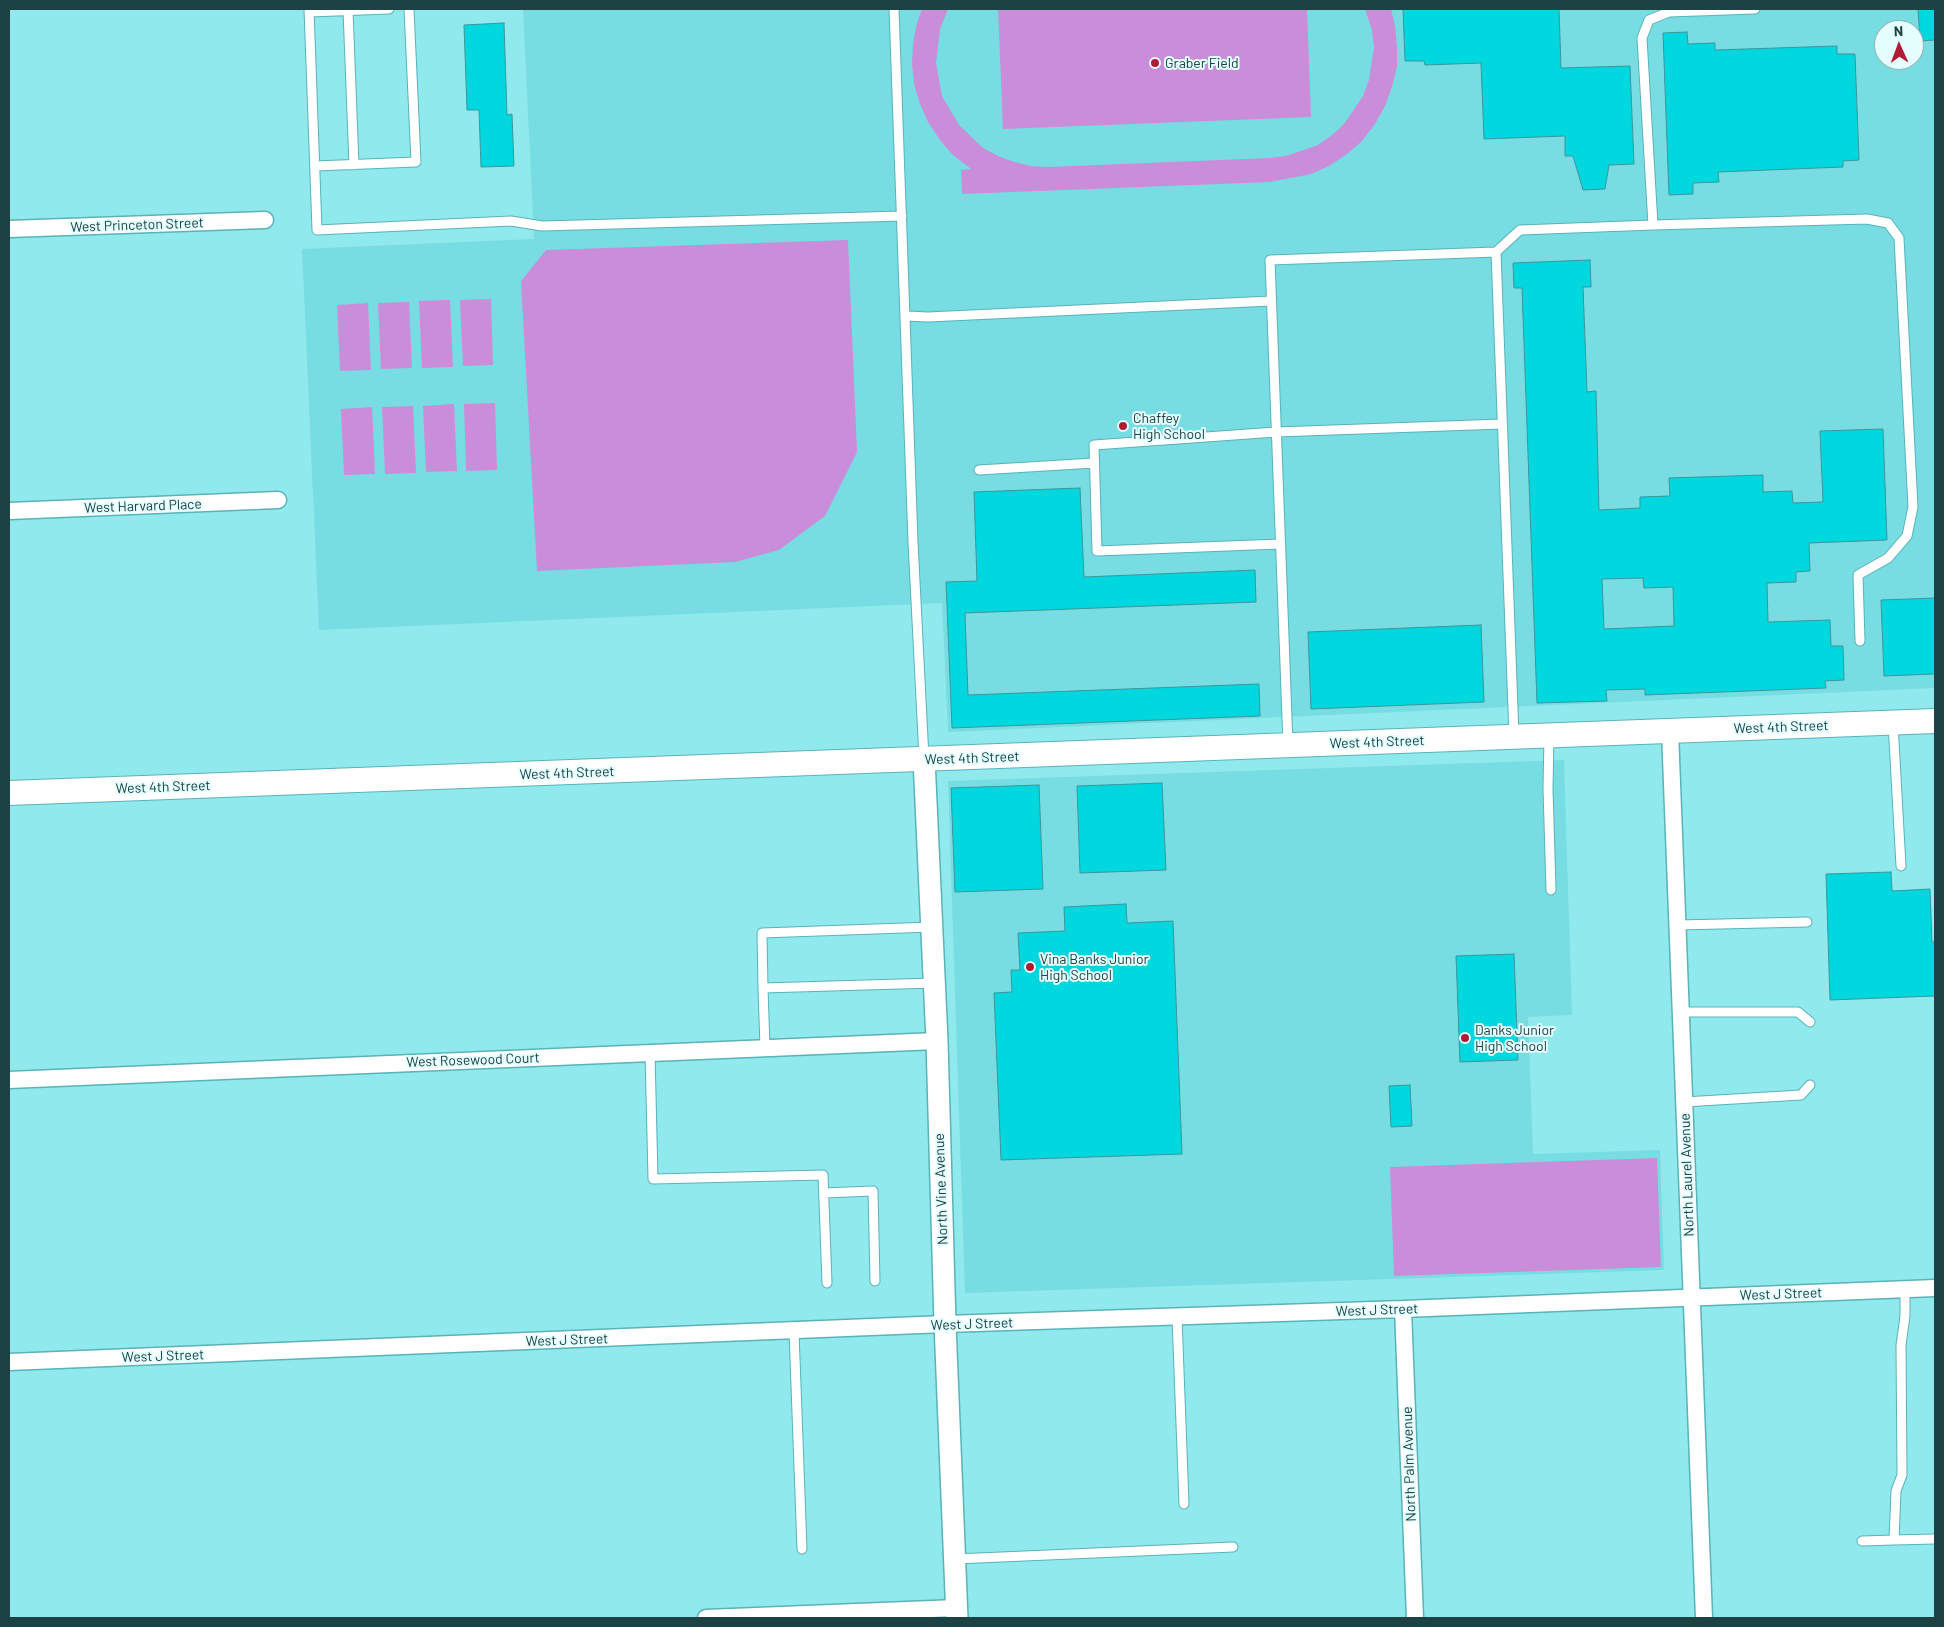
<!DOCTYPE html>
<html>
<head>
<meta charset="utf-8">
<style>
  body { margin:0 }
  #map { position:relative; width:1944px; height:1627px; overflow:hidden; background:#90e9ed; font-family:Barlow,sans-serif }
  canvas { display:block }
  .frame { position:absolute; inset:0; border:10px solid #1c4244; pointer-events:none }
  .north { position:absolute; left:1874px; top:20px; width:50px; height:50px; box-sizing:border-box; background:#e5feff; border:1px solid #95b3b4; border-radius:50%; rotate:358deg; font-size:14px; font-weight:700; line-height:20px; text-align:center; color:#1c4244 }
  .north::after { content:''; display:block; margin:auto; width:18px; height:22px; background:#b01c35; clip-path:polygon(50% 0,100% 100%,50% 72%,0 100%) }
</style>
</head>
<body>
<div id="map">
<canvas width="1944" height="1627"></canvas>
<div class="frame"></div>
<div class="north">N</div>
</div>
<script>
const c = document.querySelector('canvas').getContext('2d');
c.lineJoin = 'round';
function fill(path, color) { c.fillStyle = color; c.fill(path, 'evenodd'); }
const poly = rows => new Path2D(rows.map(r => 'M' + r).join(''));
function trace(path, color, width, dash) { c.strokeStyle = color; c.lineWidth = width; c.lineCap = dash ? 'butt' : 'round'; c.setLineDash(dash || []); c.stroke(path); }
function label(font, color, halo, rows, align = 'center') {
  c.font = font + ' Barlow,sans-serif'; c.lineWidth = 4; c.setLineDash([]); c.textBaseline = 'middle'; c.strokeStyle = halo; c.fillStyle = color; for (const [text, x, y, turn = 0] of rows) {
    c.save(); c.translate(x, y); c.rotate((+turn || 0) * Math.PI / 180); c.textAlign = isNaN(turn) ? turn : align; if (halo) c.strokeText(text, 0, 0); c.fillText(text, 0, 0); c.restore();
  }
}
fill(poly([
  [523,9,1935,9,1935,688,948,732,942,603,319,630,302,249,534,239],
  [1884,30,1914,30,1914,60,1884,60],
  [1564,760,1572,1015,1528,1017,1533,1154,1660,1150,1664,1270,965,1293,948,781]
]), '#78dde2');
fill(poly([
  [922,9,948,9,940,29,936,63,942,96,959,125,983,148,998,156,1014,162,1031,166,1048,167,1269,158,1286,156,1318,145,1332,135,1344,124,1363,96,1369,80,1374,47,1372,30,1365,9,1391,9,1395,26,1397,46,1397,67,1392,87,1385,106,1375,124,1362,141,1347,154,1329,166,1311,174,1270,182,962,194,961,170,971,169,953,155,940,140,928,122,920,104,914,84,912,64,913,43,917,23],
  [998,9,1307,9,1311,117,1003,129],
  [848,240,857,452,825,516,779,550,735,562,537,571,521,281,546,250],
  [491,299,493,365,463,366,460,300],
  [450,300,453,367,422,368,419,301],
  [409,302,412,368,381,369,378,303],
  [368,303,371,370,340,371,337,305],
  [495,403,497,470,466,471,464,404],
  [454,404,457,471,426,472,423,406],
  [413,406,416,473,385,474,382,407],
  [372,407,375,474,344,475,341,409],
  [1657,1158,1661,1267,1394,1276,1390,1167]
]), '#c98dd9');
const building = poly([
  [1403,9,1559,9,1561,68,1630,66,1634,164,1609,165,1605,189,1583,190,1573,156,1565,156,1565,136,1484,139,1481,63,1425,65,1424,61,1405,61,1403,9],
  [1918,9,1935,9,1935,40,1920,41,1918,9],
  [504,23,507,115,512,114,514,166,481,167,479,110,467,110,464,25,504,23],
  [1687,32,1688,44,1715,43,1715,50,1837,46,1837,54,1855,54,1859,160,1843,161,1843,167,1718,172,1719,182,1693,183,1693,194,1669,195,1663,33,1687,32],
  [1590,260,1591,287,1583,287,1587,392,1596,391,1599,510,1640,508,1640,497,1670,496,1669,478,1763,475,1763,492,1792,491,1793,503,1823,502,1820,431,1883,429,1887,540,1809,543,1810,571,1796,572,1796,582,1767,583,1768,622,1830,620,1831,646,1843,646,1844,680,1825,681,1826,688,1645,695,1645,689,1606,690,1607,701,1537,703,1522,288,1514,288,1513,263,1590,260],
  [1643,578,1644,588,1673,587,1674,626,1604,629,1602,579,1643,578],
  [1080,488,1084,577,1255,570,1256,602,965,613,968,695,1259,684,1260,716,952,728,946,582,977,581,974,492,1080,488],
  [1935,598,1935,674,1884,676,1881,600,1935,598],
  [1481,625,1484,702,1311,709,1308,632,1481,625],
  [1162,783,1166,870,1080,873,1077,786,1162,783],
  [1039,785,1043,889,955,892,951,788,1039,785],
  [1891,872,1892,891,1930,889,1932,942,1935,942,1935,996,1830,1000,1826,874,1891,872],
  [1126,904,1127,923,1173,921,1182,1154,1001,1160,994,993,1012,992,1011,970,1020,970,1018,933,1065,931,1064,907,1126,904],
  [1514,954,1518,1060,1460,1062,1456,956,1514,954],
  [1410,1085,1412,1126,1391,1127,1389,1086,1410,1085]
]);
fill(building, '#00d7df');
trace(building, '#3b979b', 1);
const service = poly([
  [309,9,317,230,511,221,542,226,902,216],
  [894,9,913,542,924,758],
  [1755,9,1669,12,1649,20,1642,38,1653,225,1867,219,1888,223,1899,238,1913,507,1907,536,1888,558,1858,575,1860,641],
  [348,10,354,165],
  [310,12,389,9],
  [315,166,416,162,409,9],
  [1496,252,1520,230,1653,225],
  [906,316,928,317,1271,301],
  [979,470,1094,463],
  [1280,544,1097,551,1094,445,1276,432,1502,424],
  [1893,723,1901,866],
  [1549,736,1548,789,1551,890],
  [1288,745,1270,260,1496,252,1514,736],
  [1678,925,1807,922],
  [932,927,762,933,763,988,934,983],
  [763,988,765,1048],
  [1681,1012,1798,1012,1810,1022],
  [650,1053,653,1179,823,1175,827,1283],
  [1684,1102,1801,1095,1810,1085],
  [824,1193,873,1191,875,1281],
  [1177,1317,1184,1504],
  [794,1331,802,1549],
  [1894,1540,1935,1539],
  [1862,1541,1894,1540,1896,1491,1902,1475,1901,1345,1905,1316,1905,1289],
  [955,1559,1233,1547]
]);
const minor = poly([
  [9,229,265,220],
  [9,511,278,500],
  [1670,731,1704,1618],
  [9,1080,937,1041],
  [1403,1309,1415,1618],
  [9,1362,945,1324,1403,1309,1935,1288],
  [706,1618,957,1608]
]);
const tertiary = poly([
  [924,759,937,1041,945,1324,957,1618]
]);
const secondary = poly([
  [9,793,1935,721]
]);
trace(service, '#59b3b7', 11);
trace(minor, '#59b3b7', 19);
trace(tertiary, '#59b3b7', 24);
trace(secondary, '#59b3b7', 26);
trace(service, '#fff', 9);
trace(minor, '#fff', 16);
trace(tertiary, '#fff', 21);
trace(secondary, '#fff', 24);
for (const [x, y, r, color] of [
  [1155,63,5,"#b01c35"],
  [1123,426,5,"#b01c35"],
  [1030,967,5,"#b01c35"],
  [1465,1038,5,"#b01c35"]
]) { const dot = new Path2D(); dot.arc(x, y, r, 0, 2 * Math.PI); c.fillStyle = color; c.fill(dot); trace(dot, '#e5feff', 2); }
label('14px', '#1c4244', '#e5feff', [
  ["Graber Field",1165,63],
  ["Chaffey",1133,418],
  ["High School",1133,434],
  ["Vina Banks Junior",1040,959],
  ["High School",1040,975],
  ["Danks Junior",1475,1030],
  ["High School",1475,1046]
], 'left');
label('14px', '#1c4244', '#e5feff', [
  ["West Princeton Street",137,225,-2],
  ["West Harvard Place",143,506,-2],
  ["West 4th Street",1781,727,-2],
  ["West 4th Street",1377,742,-2],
  ["West 4th Street",972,758,-2],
  ["West 4th Street",567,773,-2],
  ["West 4th Street",163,787,-2],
  ["West Rosewood Court",473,1060,-2],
  ["North Laurel Avenue",1687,1175,-92],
  ["North Vine Avenue",941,1189,-92],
  ["West J Street",1781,1294,-2],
  ["West J Street",1377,1310,-2],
  ["West J Street",972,1324,-2],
  ["West J Street",567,1340,-2],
  ["West J Street",163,1356,-2],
  ["North Palm Avenue",1409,1464,-92]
]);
</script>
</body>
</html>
